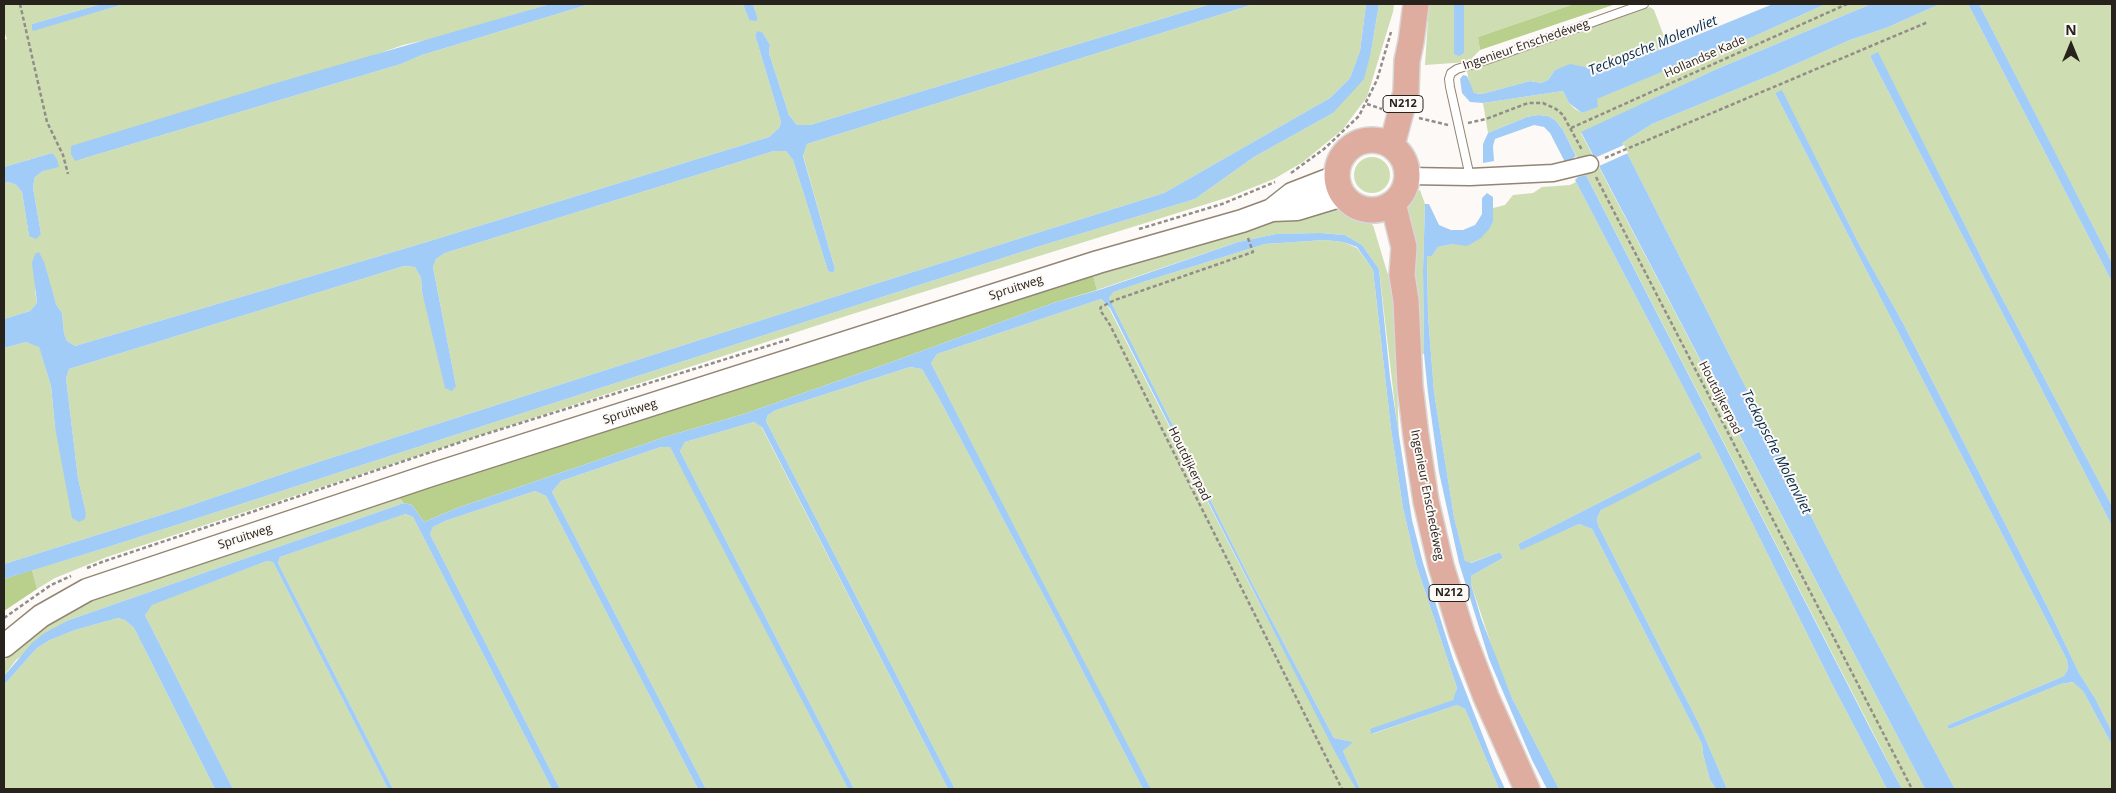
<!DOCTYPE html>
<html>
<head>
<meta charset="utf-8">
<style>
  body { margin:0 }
  #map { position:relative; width:2116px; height:793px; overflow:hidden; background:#fdf9f6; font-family:"Open Sans",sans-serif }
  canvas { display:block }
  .frame { position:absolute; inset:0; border:5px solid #28221c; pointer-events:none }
  .north { position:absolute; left:2046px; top:20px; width:50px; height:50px; -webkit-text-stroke:4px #fdf9f6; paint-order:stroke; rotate:0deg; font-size:14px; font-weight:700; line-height:20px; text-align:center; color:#28221c }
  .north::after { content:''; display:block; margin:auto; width:18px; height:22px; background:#28221c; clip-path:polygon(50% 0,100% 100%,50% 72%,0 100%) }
</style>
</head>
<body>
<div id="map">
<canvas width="2116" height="793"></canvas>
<div class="frame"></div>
<div class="north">N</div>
</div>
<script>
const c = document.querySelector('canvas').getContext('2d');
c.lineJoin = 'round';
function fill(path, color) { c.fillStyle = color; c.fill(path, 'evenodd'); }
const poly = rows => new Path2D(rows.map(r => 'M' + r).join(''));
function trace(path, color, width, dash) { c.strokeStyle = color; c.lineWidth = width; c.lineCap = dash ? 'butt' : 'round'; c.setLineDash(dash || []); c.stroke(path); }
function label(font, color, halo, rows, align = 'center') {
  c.font = font + ' "Open Sans",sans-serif'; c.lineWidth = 4; c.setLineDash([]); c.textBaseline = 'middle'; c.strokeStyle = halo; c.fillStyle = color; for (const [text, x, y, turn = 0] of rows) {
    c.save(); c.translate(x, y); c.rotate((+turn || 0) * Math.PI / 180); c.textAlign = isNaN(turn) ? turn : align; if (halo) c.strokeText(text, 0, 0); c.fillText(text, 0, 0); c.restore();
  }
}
fill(poly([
  [4,4,101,4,32,24,34,30,124,4,550,4,435,38,403,45,75,161,401,64,422,55,590,4,743,4,749,20,758,19,753,4,1211,4,810,125,797,125,789,115,769,53,770,45,763,33,755,35,781,122,779,128,769,137,420,244,75,346,67,341,64,333,62,313,56,304,40,257,35,291,37,303,30,311,4,319,4,183,9,182,16,185,22,192,29,236,41,234,33,187,35,177,43,171,58,166,52,153,4,167,4,40,7,39,4,31],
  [1254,4,1366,4,1360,51,1350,78,1330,98,1164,193,840,295,309,465,180,509,4,564,4,348,26,342,39,346,51,386,55,427,86,513,78,478,66,378,69,369,404,266,415,267,421,278,422,293,456,386,433,267,436,259,445,253,774,151,786,151,793,160,828,271,833,273,835,269,803,155,807,144],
  [1379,4,1394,4,1393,12,1367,97,1343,129,1303,162,1274,179,1229,197,846,316,107,557,55,578,37,589,32,570,105,548,1040,246,1195,199,1254,157,1333,113,1371,52],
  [1429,4,1454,4,1454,54,1464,53,1464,4,1574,4,1478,37,1480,50,1468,62,1425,65],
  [1826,4,1871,4,1717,69,1581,133,1925,789,1902,789,1563,130,1555,120,1548,116,1538,115,1527,117,1488,133,1483,103,1563,91,1569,103,1575,109,1582,113,1597,107,1596,99,1693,59,1750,38],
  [1940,4,1968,4,2112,282,2112,506,1990,275,1878,53,1870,56,2112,526,2112,732,2095,698,2079,673,2048,608,1903,323,1859,244,1782,91,1775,93,2067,660,2068,669,2064,676,1948,725,1948,728,1950,729,2061,684,2074,682,2083,691,2112,745,2112,789,1955,789,1844,581,1622,143,1652,124,1771,75,1850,40,1886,28],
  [1979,4,2112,4,2112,263,2063,168],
  [1650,7,1654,10,1668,47,1594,69,1570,65,1555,70,1548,80,1541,83,1530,81,1482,94,1474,93,1469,83,1467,70,1488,64],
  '1354 175a18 18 0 1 1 36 0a18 18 0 1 1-36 0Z',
  [1576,182,1715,448,1831,682,1887,789,1727,789,1700,726,1598,525,1597,518,1601,510,1699,452,1518,544,1521,549,1579,524,1592,529,1702,744,1703,754,1710,780,1716,789,1559,789,1512,698,1495,656,1471,584,1471,576,1503,558,1500,552,1470,563,1465,562,1454,517,1434,392,1428,315,1427,256,1432,256,1438,247,1453,244,1490,228,1493,222,1493,208,1505,205,1513,195,1533,193,1542,187,1570,185],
  [1420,190,1425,204,1423,269,1424,354,1416,354,1416,269,1405,204,1414,193],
  [1334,205,1349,209,1373,225,1394,295,1399,441,1379,269,1362,245,1345,235,1320,233,1276,234,1238,242,1097,290,1092,272],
  [1325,240,1343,242,1357,248,1373,270,1391,429,1403,508,1416,564,1457,688,1454,700,1370,730,1372,734,1457,705,1465,709,1499,789,1360,789,1343,751,1352,742,1334,738,1252,583,1109,298,1112,292,1143,282,1265,244],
  [1101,299,1109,308,1252,589,1356,789,1151,789,1084,664,931,363,937,354],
  [910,367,922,369,942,404,1055,617,1143,789,955,789,766,421,768,415,776,410],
  [754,422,761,426,948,789,854,789,680,451,685,442],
  [661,447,670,447,690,484,848,789,706,789,552,492,561,481],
  [535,491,546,496,698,789,560,789,430,534,433,527,445,521],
  [397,496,404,503,69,620,16,660,4,676,4,661,32,633,84,602],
  [404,514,413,517,552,789,393,789,278,563,280,557],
  [267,561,273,562,388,789,233,789,145,615,151,605],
  [118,618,125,620,134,628,215,789,4,789,4,685,37,648,50,640,75,630]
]), '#ceddb2');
fill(poly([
  [1574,4,1616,4,1480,50,1478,37],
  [1092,272,1097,290,1053,303,889,363,744,414,668,436,560,473,457,508,424,522,412,505,404,503,397,496,670,405,722,395,748,386,781,369],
  [32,570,37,589,4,611,4,579]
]), '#b8d08b');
fill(poly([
  [101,4,124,4,33,31,32,28,32,24],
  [550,4,590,4,422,55,401,64,75,161,71,154,71,146,276,83],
  [743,4,753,4,758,19,756,21,749,20],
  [1211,4,1254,4,807,144,803,156,835,269,833,273,828,271,793,160,786,151,774,151,445,253,436,259,433,267,456,386,452,391,445,388,422,292,421,278,415,267,404,266,69,369,66,378,78,478,86,513,85,519,79,522,72,518,55,427,51,386,39,347,26,342,4,348,4,319,30,311,37,303,32,263,35,254,39,252,44,262,56,304,62,313,64,333,67,341,75,346,420,244,769,137,779,128,781,122,755,35,758,31,763,33,770,45,769,53,789,115,797,125,810,125],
  [1366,4,1379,4,1371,52,1364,79,1333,113,1254,157,1195,199,1040,246,105,548,4,579,4,564,180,509,309,465,840,295,1164,193,1330,98,1350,78,1360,51],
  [1454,4,1464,4,1464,53,1459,56,1454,54],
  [1773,4,1826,4,1750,38,1693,59,1597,99,1598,107,1582,113,1569,103,1563,91,1483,103,1470,102,1462,93,1460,79,1463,75,1467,76,1474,93,1482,94,1530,81,1541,83,1548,80,1555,70,1570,64,1594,69,1615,64,1668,47],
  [1871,4,1940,4,1886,28,1850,40,1771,75,1652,124,1622,143,1844,581,1955,789,1925,789,1581,132,1717,69],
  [1968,4,1979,4,2112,263,2112,282],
  [1878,52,1990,275,2112,506,2112,526,1870,56],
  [1782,90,1859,244,1903,323,2048,608,2079,673,2095,698,2112,732,2112,745,2083,691,2073,682,2061,684,1950,729,1948,728,1948,725,2064,676,2068,669,2067,660,1775,93],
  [1538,115,1548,116,1555,120,1563,130,1576,156,1572,159,1565,162,1550,133,1544,127,1534,125,1495,139,1493,146,1494,161,1483,163,1483,144,1488,133,1527,117],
  [52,153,57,159,59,167,43,171,35,177,33,187,41,234,36,239,29,236,22,192,16,185,9,182,4,183,4,167],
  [1586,175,1871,730,1902,789,1887,789,1831,682,1715,448,1576,182,1575,180,1578,177],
  [1487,193,1493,197,1493,222,1490,228,1481,238,1467,246,1453,244,1438,247,1432,256,1427,256,1428,315,1434,392,1454,517,1465,561,1471,563,1500,552,1503,558,1471,576,1471,584,1481,618,1512,698,1559,789,1547,789,1532,760,1489,659,1459,563,1439,472,1428,393,1424,354,1423,269,1425,204,1429,204,1439,225,1451,230,1463,230,1475,225,1479,219,1482,214,1482,198],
  [1320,233,1345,235,1362,245,1379,269,1390,377,1412,520,1423,563,1453,659,1495,767,1505,789,1499,789,1465,709,1457,705,1371,734,1370,729,1453,700,1457,688,1416,564,1403,508,1391,429,1373,270,1357,247,1343,242,1325,240,1265,244,1143,282,1113,292,1109,298,1252,583,1334,738,1353,742,1343,751,1360,789,1356,789,1335,752,1110,308,1101,299,937,354,931,363,1055,606,1151,789,1143,789,1055,617,942,404,922,369,910,367,776,410,768,415,766,421,955,789,948,789,762,427,754,422,685,442,680,451,854,789,848,789,670,447,661,447,561,481,552,492,706,789,698,789,546,496,535,491,445,521,433,527,430,534,560,789,552,789,413,517,405,514,280,557,278,563,393,789,388,789,273,562,267,561,152,605,145,615,233,789,215,789,134,628,125,620,118,618,75,630,50,640,37,648,4,685,4,676,32,643,43,634,69,620,404,503,412,505,424,522,457,508,560,473,668,436,744,414,889,363,1053,303,1102,289,1238,242,1276,234],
  [1699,452,1702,458,1601,510,1597,518,1598,525,1700,726,1727,789,1716,789,1710,780,1703,754,1702,744,1592,529,1579,524,1521,550,1518,544]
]), '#a1ccf7');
fill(poly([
  [1624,145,1628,153,1597,167,1592,159]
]), '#fdf9f6');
const service = poly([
  [1470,177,1450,87,1449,79,1451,73,1457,69,1486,60,1644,4]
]);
const minor = poly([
  [1408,176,1470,177,1553,173,1590,164]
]);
const secondary = poly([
  [1273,209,1292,194,1336,177],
  [4,646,41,616,87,590,431,475,1098,262,1242,221,1272,210,1297,209,1343,195]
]);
const primary = poly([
  '1337 175a35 35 0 1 1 70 0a35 35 0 1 1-70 0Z',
  [1392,145,1406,92,1407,61,1411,42,1416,4],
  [1393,203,1404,247,1402,275,1406,301,1410,386,1416,436,1426,501,1441,566,1462,634,1486,697,1527,789]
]);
trace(service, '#938575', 10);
trace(minor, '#938575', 19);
trace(secondary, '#938575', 25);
trace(primary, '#d8d7d6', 28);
trace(poly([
  [20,4,47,122,63,155,68,174],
  [1367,104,1382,109],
  [1419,118,1448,125],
  [1468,123,1486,119,1528,103,1543,103,1556,109,1563,115,1582,150],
  [1571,128,1847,4],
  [1605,158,1928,22],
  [1291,173,1324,149,1359,116,1377,80,1391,32],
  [1596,177,1912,789],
  [1139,229,1222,204,1275,182],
  [1248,238,1253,252,1115,300,1101,307,1100,310,1110,325,1342,789],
  [87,568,102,562,476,437,790,339],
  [4,618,51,585,71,576]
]), '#928d88', 2.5, [4, 2.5]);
trace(service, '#fff', 8);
trace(minor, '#fff', 16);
trace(secondary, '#fff', 22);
trace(primary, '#dfad9f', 25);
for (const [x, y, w] of [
  [1403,104,40],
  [1449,593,40]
]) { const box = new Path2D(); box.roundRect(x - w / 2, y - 8.5, w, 17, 4); c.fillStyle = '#fdf9f6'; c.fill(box); trace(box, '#28221c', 1); }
label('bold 11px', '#28221c', null, [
  ["N212",1403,104],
  ["N212",1449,593]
]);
label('12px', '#28221c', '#fdf9f6', [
  ["Ingenieur Enschedéweg",1526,45,-19],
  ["Hollandse Kade",1705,57,-24],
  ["Spruitweg",1016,288,-18],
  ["Houtdijkerpad",1720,398,63],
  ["Spruitweg",630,412,-18],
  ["Houtdijkerpad",1189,464,64],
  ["Ingenieur Enschedéweg",1427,495,79],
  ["Spruitweg",245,537,-18]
]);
label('italic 14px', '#032c4d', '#fdf9f6', [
  ["Teckopsche Molenvliet",1653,46,-22],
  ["Teckopsche Molenvliet",1776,452,63]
]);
</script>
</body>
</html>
